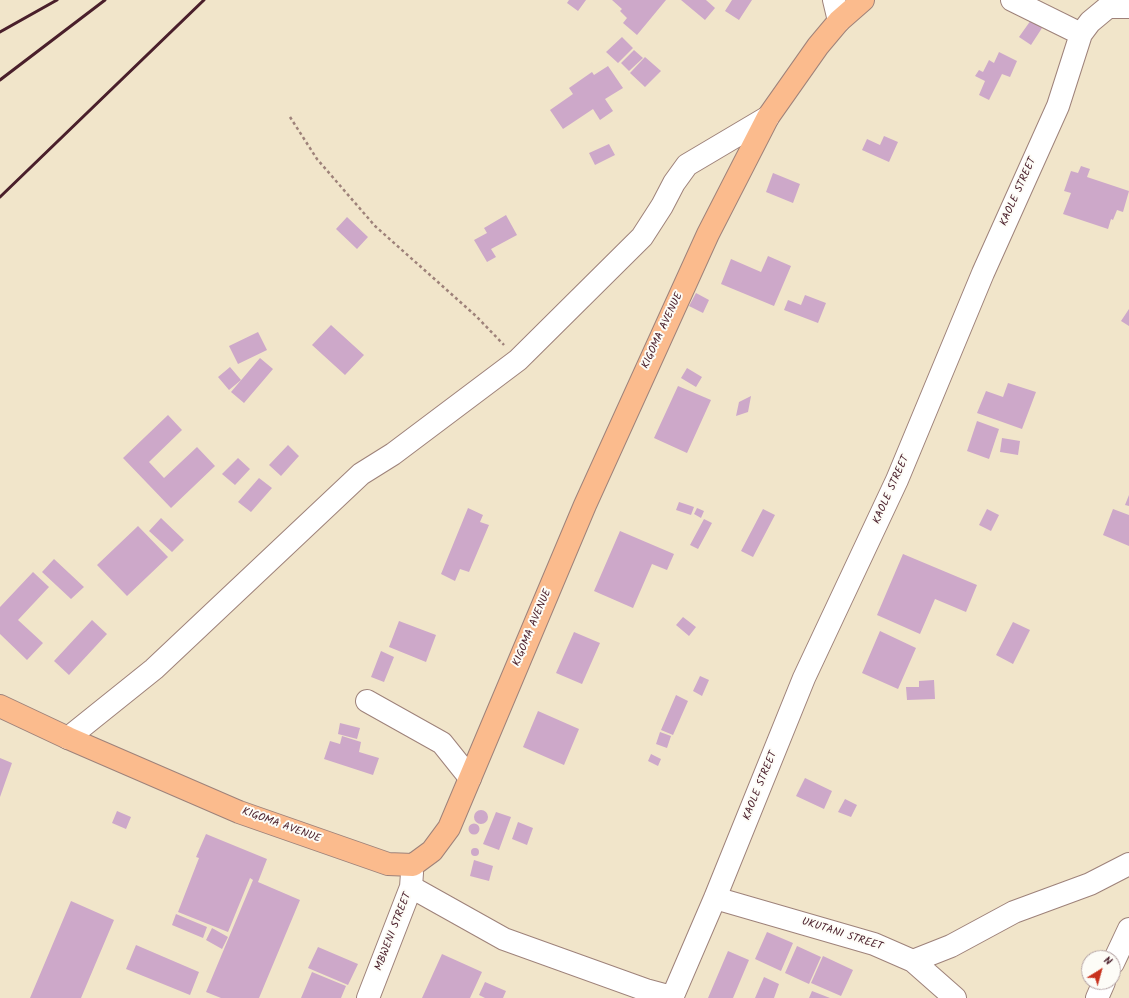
<!DOCTYPE html>
<html>
<head>
<meta charset="utf-8">
<style>
  body { margin:0 }
  #map { position:relative; width:1129px; height:998px; overflow:hidden; background:#f1e5ca; font-family:Kalam,sans-serif }
  canvas { display:block }
  .north { position:absolute; left:1081px; top:950px; width:40px; height:40px; box-sizing:border-box; background:#fdfcf7; border:1px solid #b5a4a5; border-radius:50%; rotate:37deg; font-size:11px; font-weight:700; line-height:16px; text-align:center; color:#4a1f2b }
  .north::after { content:''; display:block; margin:auto; width:14px; height:18px; background:#c8321e; clip-path:polygon(50% 0,100% 100%,50% 72%,0 100%) }
</style>
</head>
<body>
<div id="map">
<canvas width="1129" height="998"></canvas>
<div class="north">N</div>
</div>
<script>
const c = document.querySelector('canvas').getContext('2d');
c.lineJoin = 'round';
function fill(path, color) { c.fillStyle = color; c.fill(path, 'evenodd'); }
const poly = rows => new Path2D(rows.map(r => 'M' + r).join(''));
function trace(path, color, width, dash) { c.strokeStyle = color; c.lineWidth = width; c.lineCap = dash ? 'butt' : 'round'; c.setLineDash(dash || []); c.stroke(path); }
function label(font, color, halo, rows, align = 'center') {
  c.font = font + ' Kalam,sans-serif'; c.lineWidth = 4; c.setLineDash([]); c.textBaseline = 'middle'; c.strokeStyle = halo; c.fillStyle = color; for (const [text, x, y, turn = 0] of rows) {
    c.save(); c.translate(x, y); c.rotate((+turn || 0) * Math.PI / 180); c.textAlign = isNaN(turn) ? turn : align; if (halo) c.strokeText(text, 0, 0); c.fillText(text, 0, 0); c.restore();
  }
}
fill(poly([
  [569,0,586,0,578,11,567,3],
  [612,0,666,0,637,35,623,23,627,18,620,11,622,9],
  [681,0,706,0,715,8,705,20],
  [732,0,752,0,739,20,725,11],
  [1031,20,1042,28,1031,45,1019,37],
  [622,37,633,48,618,63,606,52],
  [634,50,643,58,629,71,621,63],
  [999,52,1017,61,1010,77,1002,74,989,100,979,95,985,81,975,76,979,70,983,72,989,60,994,63],
  [645,57,661,71,645,87,630,73],
  [608,66,623,88,605,99,613,111,600,120,593,109,563,129,550,110,573,94,569,88,592,72,594,75],
  [884,136,898,142,889,162,862,150,867,139,880,145],
  [609,144,615,155,595,165,589,153],
  [1081,166,1090,169,1087,177,1129,191,1123,212,1117,210,1113,220,1111,219,1108,229,1063,214,1071,193,1064,191,1071,171,1078,173],
  [773,173,800,184,793,203,766,192],
  [506,215,517,235,491,249,496,257,487,262,474,240,487,233,484,228],
  [347,217,368,237,357,249,336,229],
  [768,256,791,266,774,306,721,284,731,259,761,272],
  [696,293,709,300,703,313,689,306],
  [805,295,826,303,818,323,784,310,788,300,801,305],
  [1129,309,1129,326,1121,321],
  [331,325,364,355,345,375,312,345],
  [258,332,267,350,238,364,229,346],
  [260,358,273,369,244,403,231,392],
  [230,367,241,380,229,390,218,377],
  [687,368,702,377,696,387,681,378],
  [1008,383,1036,392,1022,429,977,413,986,391,1003,397],
  [678,386,711,400,687,453,654,438],
  [751,396,748,412,736,416,739,402],
  [168,415,182,430,149,462,164,478,197,447,215,466,171,508,123,458],
  [977,421,999,429,989,459,967,451],
  [1002,438,1020,441,1018,455,1000,452],
  [288,445,299,456,281,476,269,465],
  [238,458,250,469,235,485,222,474],
  [259,478,272,488,251,512,238,502],
  [1129,495,1129,506,1125,505],
  [679,502,694,507,691,515,676,510],
  [468,508,483,515,480,522,489,525,469,572,460,569,455,581,441,574],
  [697,508,704,511,701,518,694,514],
  [763,509,775,515,753,557,741,551],
  [987,509,999,515,991,531,979,525],
  [1113,509,1129,515,1129,546,1103,535],
  [161,518,184,540,172,552,149,531],
  [704,519,712,523,698,549,690,545],
  [138,526,168,557,127,596,97,565],
  [620,531,674,554,667,570,652,564,633,608,594,591],
  [903,554,977,585,966,612,935,599,920,634,877,615],
  [54,559,84,587,71,599,42,572],
  [33,572,49,587,18,620,43,643,27,660,0,634,0,607],
  [683,617,696,627,689,636,676,625],
  [92,620,107,634,69,675,54,661],
  [399,621,436,635,426,662,389,647],
  [1013,622,1030,630,1013,664,996,655],
  [880,631,916,648,898,689,862,673],
  [574,632,600,643,582,684,556,673],
  [381,651,394,657,384,682,371,677],
  [700,676,709,680,702,696,693,691],
  [934,680,935,699,907,700,906,687,919,687,919,681],
  [676,695,688,701,673,735,661,730],
  [538,711,579,729,564,765,523,747],
  [340,723,360,728,357,739,338,734],
  [660,732,671,736,667,748,656,744],
  [342,736,361,742,359,752,379,758,373,775,324,759,330,741,340,744],
  [651,754,661,759,658,766,648,761],
  [0,758,12,763,0,797],
  [805,778,832,791,824,809,796,796],
  [845,799,857,805,851,817,838,812],
  '474 817a7 7 0 1 1 14 0a7 7 0 1 1-14 0Z',
  [117,811,131,817,126,829,112,823],
  [496,812,511,817,499,850,483,844],
  [518,822,533,828,527,845,512,839],
  '468.5 829a5.5 5.5 0 1 1 11 0a5.5 5.5 0 1 1-11 0Z',
  [206,834,267,859,258,882,300,900,259,998,221,998,206,992,253,880,250,878,228,932,178,912,199,858,196,857],
  '471 852a4 4 0 1 1 8 0a4 4 0 1 1-8 0Z',
  [474,860,493,866,489,881,470,876],
  [71,901,114,920,81,998,30,998],
  [176,914,207,927,203,938,172,925],
  [212,928,228,937,222,949,206,940],
  [767,932,793,943,781,971,755,959],
  [136,945,199,972,190,995,126,969],
  [797,946,821,957,809,984,785,973],
  [318,947,358,964,348,985,308,968],
  [728,951,749,960,733,998,708,998],
  [442,954,482,972,470,998,422,998],
  [823,956,853,970,841,996,811,983],
  [312,972,346,986,341,998,301,998],
  [764,977,779,984,774,998,755,998],
  [485,982,506,991,503,998,485,998,479,995],
  [812,991,830,998,809,998]
]), '#cda8c9');
const minor = poly([
  [834,0,839,21],
  [1012,0,1081,34],
  [367,701,442,743,470,778],
  [68,738,154,669,361,474,393,454,518,360,642,237,662,206,674,183,687,165,768,117],
  [411,887,504,939,646,990,672,997],
  [715,898,874,944,913,961,955,998],
  [913,961,951,946,1014,912,1090,884,1129,864],
  [1113,963,1129,929],
  [368,998,411,887,412,873],
  [672,998,715,898,804,678,897,480,983,273,1058,106,1081,34,1090,22,1108,7,1129,7],
  [1097,998,1104,982]
]);
const major = poly([
  [0,706,68,738,239,812,388,864,413,865,432,851,449,828,585,505,708,234,768,117,818,46,839,21,863,0]
]);
trace(minor, '#9e827a', 24);
trace(major, '#9e827a', 24);
trace(poly([
  [290,117,317,159,375,226,476,316,504,345]
]), '#9e827a', 2.5, [3, 3]);
trace(minor, '#fff', 22);
trace(major, '#fbbb8d', 22);
trace(poly([
  [0,32,57,0],
  [0,80,105,0],
  [0,197,204,0]
]), '#4a1f2b', 3);
label('11px', '#4a1f2b', '#fdfcf7', [
  ["KAOLE STREET",1019,192,-66],
  ["KIGOMA AVENUE",663,331,-65],
  ["KAOLE STREET",892,490,-66],
  ["KIGOMA AVENUE",533,628,-67],
  ["KAOLE STREET",761,786,-68],
  ["KIGOMA AVENUE",281,826,20],
  ["MBWENI STREET",394,932,-69],
  ["UKUTANI STREET",842,935,18]
]);
</script>
</body>
</html>
